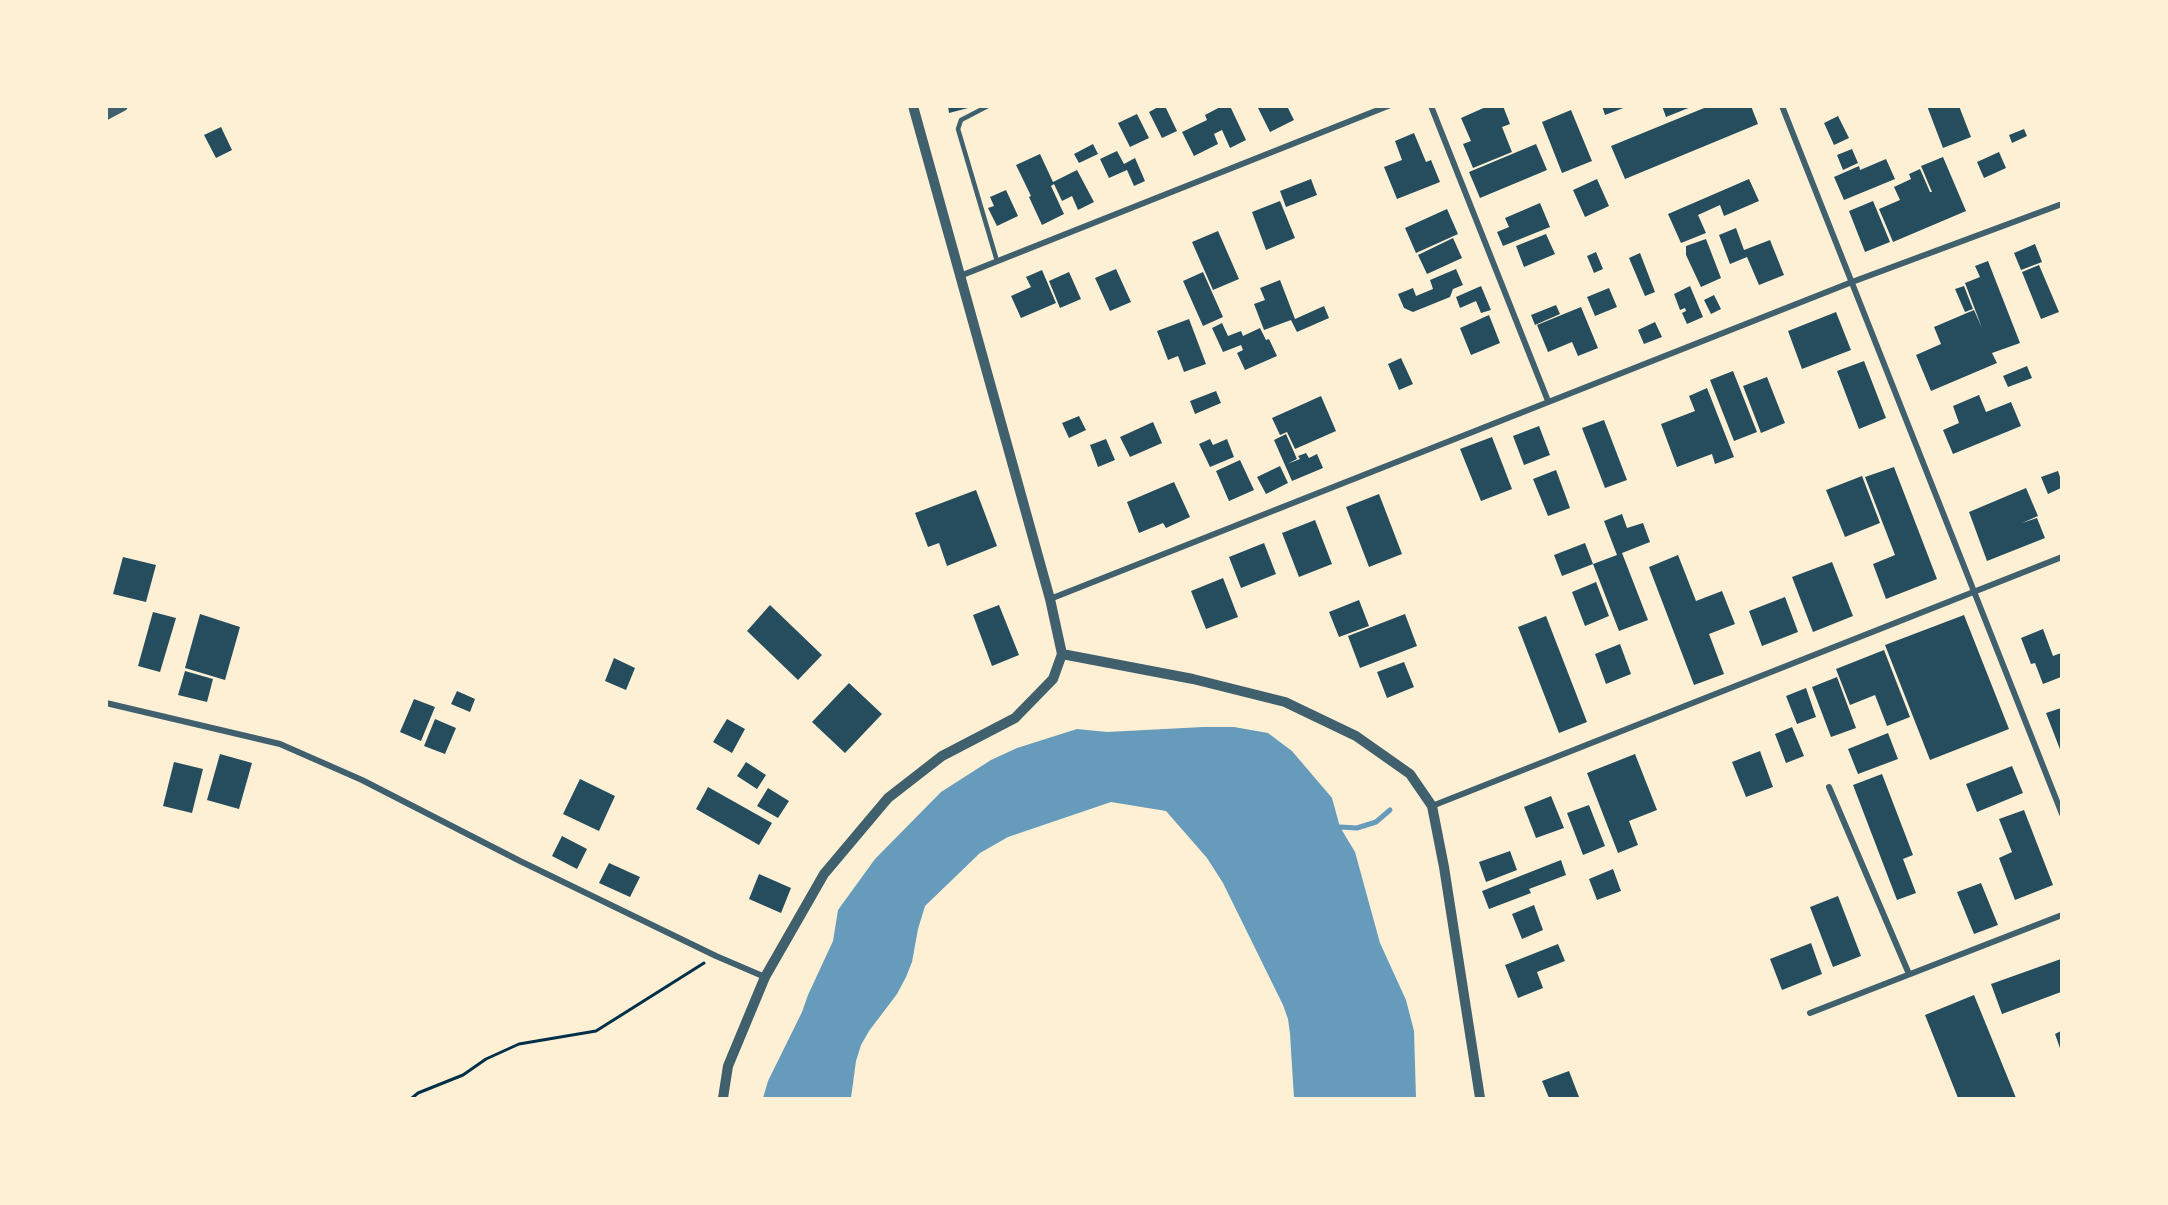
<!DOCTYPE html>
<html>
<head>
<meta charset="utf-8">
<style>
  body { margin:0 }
  #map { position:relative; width:2168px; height:1205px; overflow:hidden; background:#fdf0d5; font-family:Helvetica,sans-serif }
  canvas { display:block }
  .frame { position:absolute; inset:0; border:108px solid #fdf0d5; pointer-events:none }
</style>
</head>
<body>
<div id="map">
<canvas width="2168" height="1205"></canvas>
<div class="frame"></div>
</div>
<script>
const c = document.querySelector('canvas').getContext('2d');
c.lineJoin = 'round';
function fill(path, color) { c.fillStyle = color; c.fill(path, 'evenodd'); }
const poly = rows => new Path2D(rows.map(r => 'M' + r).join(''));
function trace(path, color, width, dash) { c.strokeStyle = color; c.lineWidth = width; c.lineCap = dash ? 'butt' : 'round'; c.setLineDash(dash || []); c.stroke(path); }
fill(poly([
  [1203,727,1234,727,1268,733,1292,751,1332,798,1340,827,1355,852,1380,943,1406,1000,1414,1031,1416,1098,1294,1098,1290,1034,1288,1019,1283,1005,1223,883,1207,858,1166,811,1111,802,1008,837,980,853,925,906,918,929,912,962,906,977,897,994,869,1031,861,1045,856,1061,851,1098,763,1098,768,1081,802,1012,808,995,833,941,838,910,875,859,941,792,991,760,1017,748,1077,729,1107,732]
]), '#669bbc');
trace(poly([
  [1335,829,1340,827,1357,828,1376,822,1390,810]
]), '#669bbc', 5);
fill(poly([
  [948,106,972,106,972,107,949,113],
  [1160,106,1165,106,1177,131,1162,138,1149,112],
  [1222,106,1230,106,1246,140,1230,148,1222,130,1214,134,1218,144,1194,156,1182,132,1207,120,1205,115],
  [1257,106,1287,106,1294,120,1270,132],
  [1488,106,1503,106,1510,124,1502,127,1512,152,1473,168,1463,144,1471,141,1461,118],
  [1602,106,1626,106,1626,107,1605,115],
  [1662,106,1691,106,1691,107,1666,117],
  [1709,106,1751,106,1758,124,1625,179,1611,146],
  [1927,106,1959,106,1971,137,1943,148],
  [1571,110,1592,161,1562,173,1542,122],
  [1137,114,1149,138,1130,147,1118,123],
  [1838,116,1849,138,1834,145,1824,123],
  [221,127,232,150,216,158,204,135],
  [2024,129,2027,136,2012,143,2009,135],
  [1414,133,1426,162,1431,160,1440,182,1397,199,1384,167,1402,160,1395,141],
  [1093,144,1098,154,1079,163,1074,154],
  [1536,144,1547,170,1480,198,1469,172],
  [1852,149,1858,163,1843,170,1837,155],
  [1117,151,1124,164,1135,158,1145,181,1134,186,1127,170,1109,178,1100,159],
  [1999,152,2006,168,1984,178,1977,162],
  [1040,154,1053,182,1077,170,1094,202,1078,210,1072,196,1062,201,1054,184,1051,186,1064,214,1042,225,1029,197,1031,196,1016,165],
  [1943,157,1966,211,1893,242,1879,209,1900,200,1894,187,1911,179,1909,174,1920,169,1930,192,1932,192,1921,166],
  [1886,159,1895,179,1844,200,1834,177,1859,166,1860,170],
  [1311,179,1317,195,1286,207,1280,191],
  [1597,179,1609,206,1585,217,1573,190],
  [1749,179,1759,201,1724,216,1720,205,1698,215,1706,233,1681,243,1668,214],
  [1006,190,1018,216,997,226,988,208,994,206,990,197],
  [1280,201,1295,238,1266,250,1252,212],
  [1873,201,1890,242,1865,252,1849,211],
  [1540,203,1550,227,1503,246,1497,232,1509,227,1505,218],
  [1447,209,1458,234,1416,253,1405,228],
  [1736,228,1744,250,1770,240,1784,275,1759,285,1747,257,1730,264,1719,235],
  [1218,231,1239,279,1213,290,1192,242],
  [1546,234,1555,254,1524,267,1516,246],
  [1453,238,1462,258,1427,274,1418,255],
  [1706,239,1721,278,1701,287,1686,255,1686,246],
  [2035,244,2042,262,2021,270,2014,253],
  [1596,252,1603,269,1594,273,1587,256],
  [1640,253,1655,292,1645,296,1629,258],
  [1988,261,2020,343,1992,353,1997,363,1931,391,1916,355,1941,344,1934,327,1974,310,1982,328,1965,283,1980,277,1975,266],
  [2039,265,2059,312,2041,319,2022,272],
  [1116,269,1131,302,1110,311,1095,278],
  [1456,269,1463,285,1453,289,1450,297,1413,312,1404,308,1398,294,1413,288,1416,296,1433,289,1430,280],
  [1042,270,1056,303,1021,318,1011,296,1031,287,1026,277],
  [1069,272,1081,299,1060,308,1049,281],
  [1203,272,1223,317,1203,326,1183,281],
  [1280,280,1295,319,1324,306,1329,318,1297,332,1291,320,1264,330,1254,304,1265,300,1260,288],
  [1481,286,1491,310,1481,313,1476,301,1460,308,1456,297],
  [1690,286,1703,317,1687,324,1682,313,1686,311,1685,308,1680,310,1674,294],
  [1964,286,1973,309,1965,312,1955,289],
  [1609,288,1617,307,1595,316,1587,297],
  [1714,295,1721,309,1711,314,1704,300],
  [1556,305,1560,314,1535,325,1531,315],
  [1581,307,1598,348,1578,356,1572,342,1548,352,1537,325],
  [1836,312,1851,350,1802,369,1788,331],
  [1489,315,1500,343,1471,355,1460,328],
  [1189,319,1206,364,1184,372,1178,356,1168,360,1157,331],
  [1655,322,1662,337,1644,344,1638,330],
  [1222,323,1228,336,1241,331,1243,336,1260,328,1266,340,1269,339,1277,356,1245,370,1237,353,1243,350,1241,345,1223,352,1212,328],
  [1401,358,1413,384,1399,390,1388,364],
  [1864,361,1886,418,1859,429,1837,371],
  [2027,366,2032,378,2008,387,2003,376],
  [1733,371,1757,432,1734,441,1710,380],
  [1767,377,1785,423,1761,433,1743,386],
  [1707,388,1734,457,1715,464,1712,454,1677,467,1661,424,1695,411,1689,396],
  [1216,391,1221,403,1195,414,1190,401],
  [1979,395,1986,412,2011,402,2021,426,1953,454,1943,430,1959,423,1953,406],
  [1321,396,1336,431,1295,449,1287,432,1280,435,1272,418],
  [1079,416,1086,430,1069,438,1062,423],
  [1604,420,1627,480,1605,488,1582,428],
  [1153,422,1162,443,1130,457,1120,437],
  [1539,426,1550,455,1524,465,1513,436],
  [1286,434,1297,459,1287,464,1300,459,1298,456,1306,453,1309,458,1317,454,1323,468,1292,481,1274,440],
  [1492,437,1512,489,1481,501,1460,449],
  [1106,439,1115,460,1098,467,1090,445],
  [1210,439,1213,445,1227,439,1234,457,1210,467,1199,444],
  [1240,460,1254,490,1229,501,1216,471],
  [1280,466,1288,483,1266,494,1257,477],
  [1894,467,1937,579,1886,599,1873,564,1895,555,1865,477],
  [1556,470,1570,508,1548,516,1533,479],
  [2058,471,2061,480,2061,488,2048,494,2041,477],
  [1862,476,1880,523,1845,537,1826,490],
  [1174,482,1190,517,1166,528,1163,523,1139,533,1127,502],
  [2026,488,2038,516,2022,523,2037,518,2045,538,1987,561,1969,512],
  [976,490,997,546,947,566,939,543,928,547,915,513],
  [1379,494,1402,554,1369,567,1346,507],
  [1622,514,1627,528,1643,523,1650,542,1622,553,1648,620,1619,631,1593,564,1617,555,1604,521],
  [1315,520,1332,564,1299,577,1282,533],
  [1264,543,1276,574,1241,588,1229,557],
  [1585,543,1593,564,1562,576,1554,555],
  [1678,555,1696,601,1722,591,1735,624,1709,634,1724,674,1694,685,1649,567],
  [123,557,156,565,146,602,113,594],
  [1832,562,1853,616,1813,632,1792,577],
  [1223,578,1238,617,1206,629,1191,591],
  [1596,582,1609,616,1585,626,1572,592],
  [1785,597,1798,632,1762,646,1749,611],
  [1359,600,1369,626,1339,637,1329,612],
  [770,605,822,655,798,680,747,631],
  [999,605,1019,655,992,666,973,615],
  [153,612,176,618,160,672,138,666],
  [200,614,240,627,225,680,185,668],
  [1405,614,1417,646,1360,668,1348,636],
  [1964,615,2009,729,1930,760,1885,645],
  [1546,616,1587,722,1559,733,1518,627],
  [2043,629,2053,656,2061,653,2061,677,2043,684,2035,663,2031,664,2021,638],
  [1620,644,1631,674,1606,684,1595,654],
  [1884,650,1910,717,1887,726,1875,695,1850,705,1836,669],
  [614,658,635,668,626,690,605,681],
  [1404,662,1414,687,1387,698,1377,672],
  [185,671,213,679,207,702,178,695],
  [1837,677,1856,728,1831,737,1812,687],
  [849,683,882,714,845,753,812,722],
  [1806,688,1816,717,1797,724,1786,696],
  [457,691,475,699,470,712,451,704],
  [414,699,435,707,421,741,400,732],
  [2061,708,2061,752,2046,713],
  [435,719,456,728,445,754,424,746],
  [727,719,745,729,732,753,713,742],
  [1792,727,1804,756,1786,763,1775,734],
  [1888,733,1898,759,1858,774,1848,749],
  [1760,751,1773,787,1746,797,1732,762],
  [220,754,252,763,239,809,207,800],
  [1635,754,1657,810,1629,821,1638,845,1618,853,1587,773],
  [174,762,203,769,192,813,163,806],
  [746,762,766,775,757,789,737,776],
  [2012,766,2023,793,1977,812,1966,784],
  [1882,774,1913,855,1903,859,1916,893,1897,900,1853,785],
  [580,779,615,796,599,831,563,814],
  [708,787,772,823,759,845,696,809],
  [768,788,789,801,778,818,757,806],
  [1551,796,1564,828,1536,838,1524,807],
  [1589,805,1605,846,1583,855,1567,813],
  [2024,810,2053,885,2015,900,1999,858,2012,852,1999,819],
  [562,836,587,849,577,869,552,856],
  [1510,851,1517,870,1486,882,1479,862],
  [1561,860,1566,875,1529,889,1531,893,1489,909,1482,891],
  [609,863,640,877,630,897,599,883],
  [1613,869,1621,891,1597,900,1589,879],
  [759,874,791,888,781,913,749,899],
  [1981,883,1998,925,1974,934,1957,892],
  [1838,896,1861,956,1833,967,1810,907],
  [1534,905,1543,930,1522,939,1512,914],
  [1811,943,1822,974,1782,990,1770,959],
  [1558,944,1565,961,1537,972,1543,988,1518,998,1505,965],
  [2061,959,2061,992,2002,1014,1991,984],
  [1974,995,2016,1098,1958,1098,1925,1015],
  [2061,1031,2061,1051,2055,1034],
  [1569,1071,1579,1097,1574,1098,1549,1098,1542,1081]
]), '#264d5e');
trace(poly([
  [412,1098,418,1093,463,1075,486,1059,519,1044,596,1031,704,963]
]), '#003049', 3);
trace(poly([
  [988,106,961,120,958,129,997,261]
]), '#3f606c', 4.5);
trace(poly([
  [1431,106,1548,401],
  [1782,106,2062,814],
  [960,276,1388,106],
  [1050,599,1852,282,2062,204],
  [106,703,280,744,362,780,520,861,716,956,765,977],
  [1829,787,1909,974],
  [1432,806,2062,557],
  [1810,1013,2062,915]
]), '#3f606c', 6);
trace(poly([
  [913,106,1050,599,1062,654],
  [106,115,123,106],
  [1062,654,1193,679,1285,702,1356,736,1410,774,1432,806,1444,867,1480,1098],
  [723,1098,728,1066,765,977,824,874,888,798,942,756,1015,718,1053,679,1062,654]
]), '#3f606c', 10);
</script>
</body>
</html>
